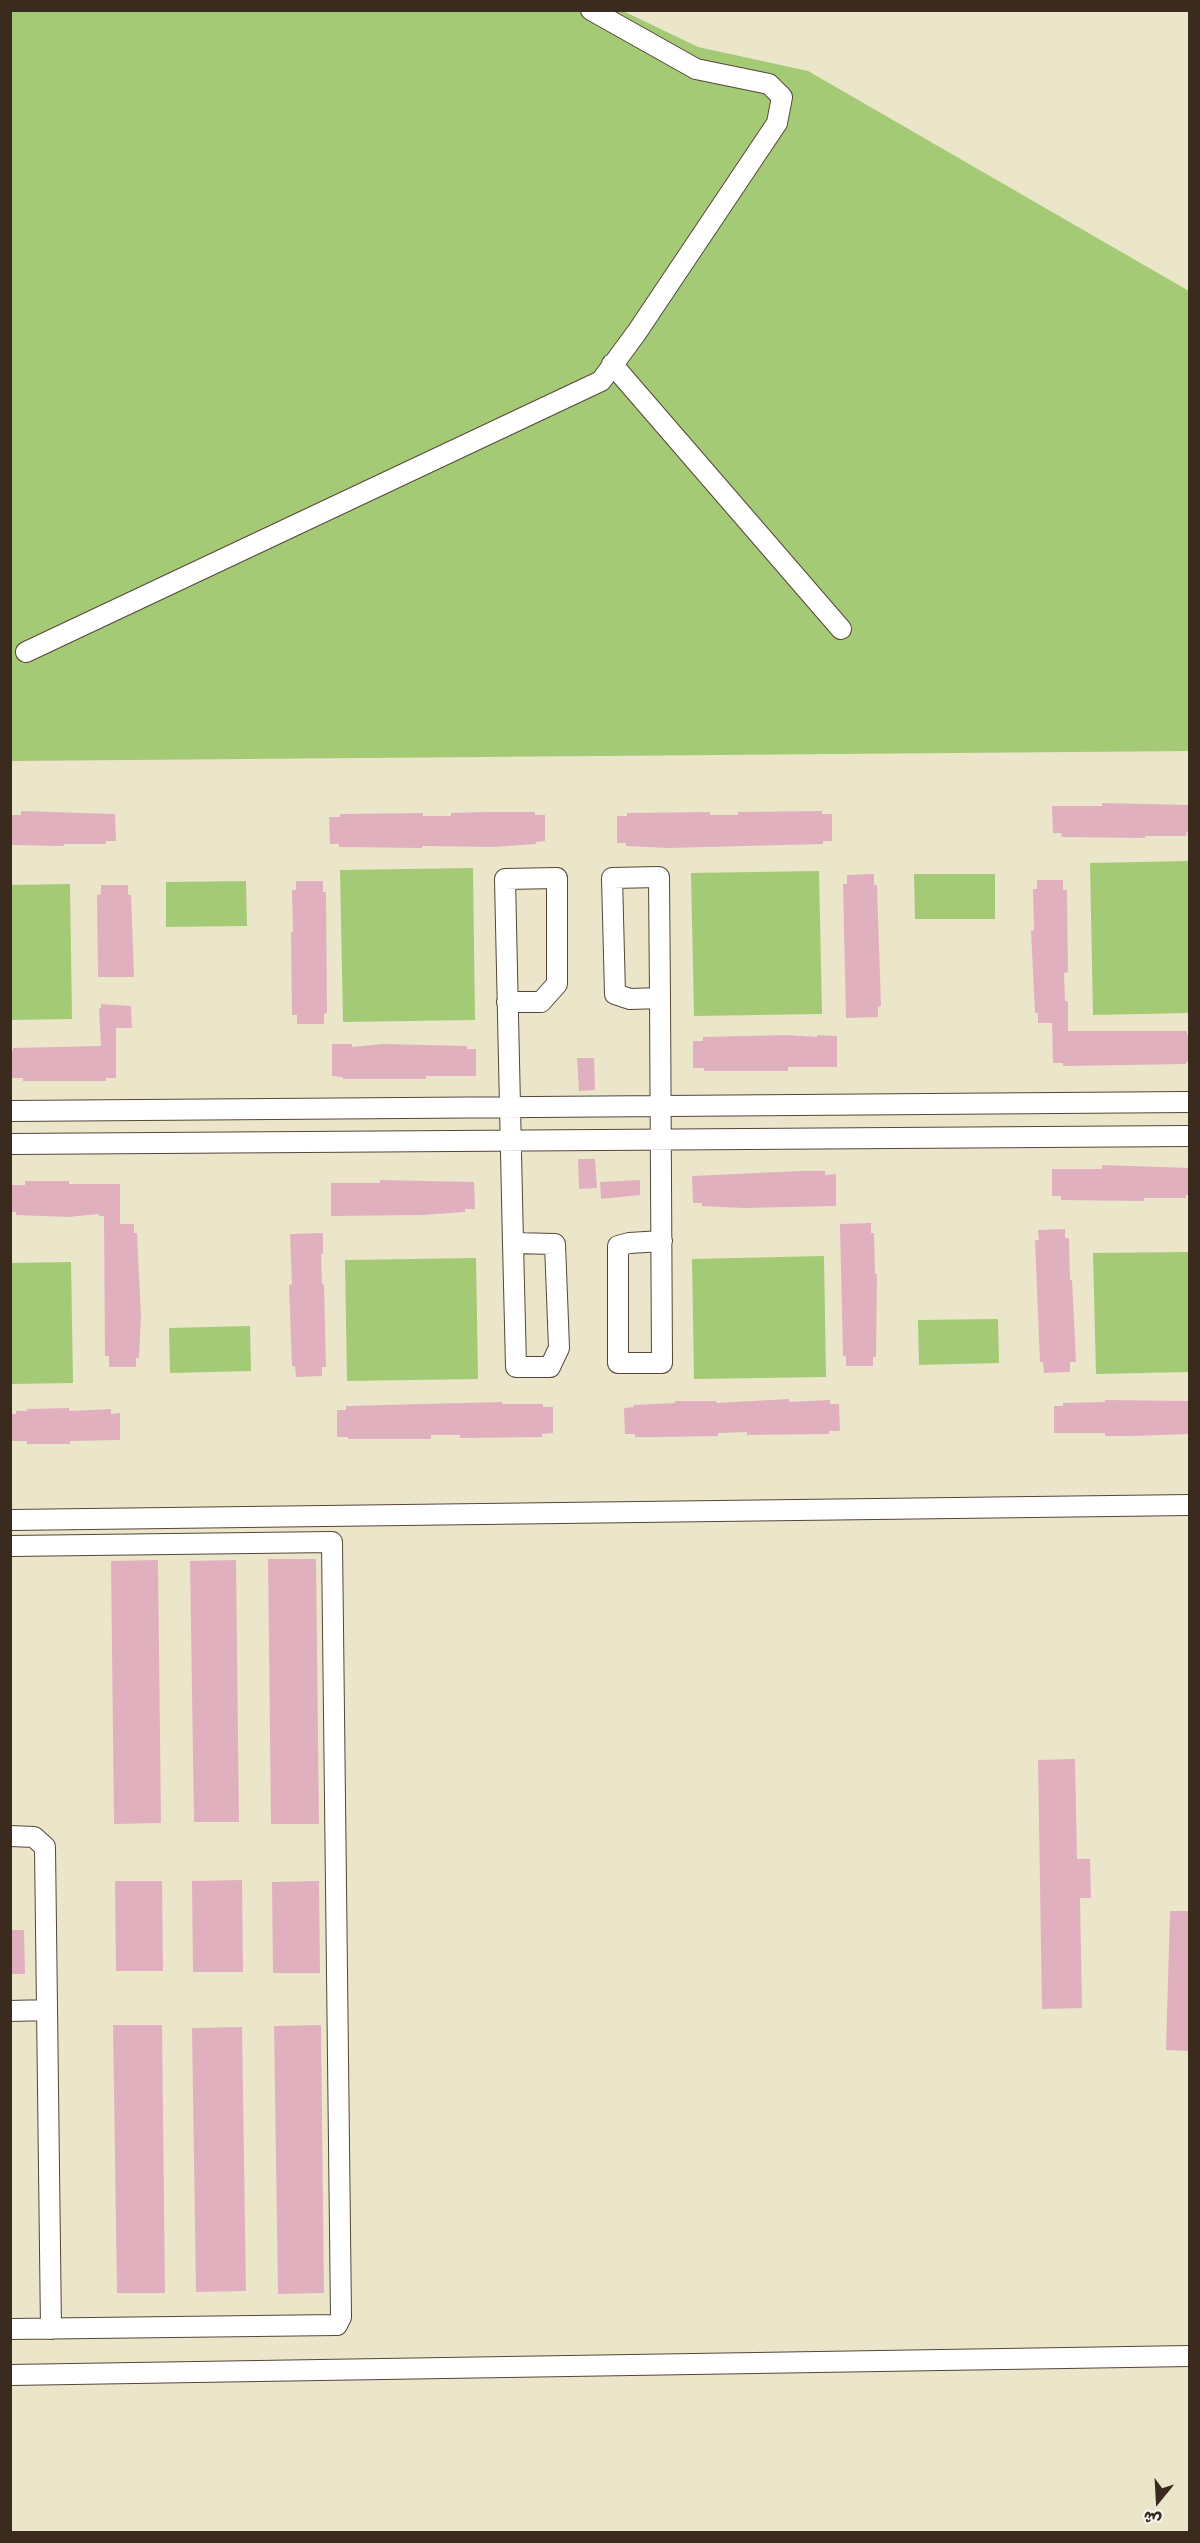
<!DOCTYPE html>
<html>
<head>
<meta charset="utf-8">
<style>
  body { margin:0 }
  #map { position:relative; width:1200px; height:2543px; overflow:hidden; background:#ebe6ca; font-family:Pangolin,"Playpen Sans Arabic",sans-serif }
  canvas { display:block }
  .frame { position:absolute; inset:0; border:12px solid #3b2a1e; pointer-events:none }
  .north { position:absolute; left:1128px; top:2471px; width:60px; height:60px; -webkit-text-stroke:4px #f6f6f2; paint-order:stroke; rotate:198deg; font-size:16px; font-weight:700; line-height:24px; text-align:center; color:#3b2a1e }
  .north::after { content:''; display:block; margin:auto; width:21px; height:27px; background:#3b2a1e; clip-path:polygon(50% 0,100% 100%,50% 72%,0 100%) }
</style>
</head>
<body>
<div id="map">
<canvas width="1200" height="2543"></canvas>
<div class="frame"></div>
<div class="north">ش</div>
</div>
<script>
const c = document.querySelector('canvas').getContext('2d');
c.lineJoin = 'round';
function fill(path, color) { c.fillStyle = color; c.fill(path, 'evenodd'); }
const poly = rows => new Path2D(rows.map(r => 'M' + r).join(''));
function trace(path, color, width, dash) { c.strokeStyle = color; c.lineWidth = width; c.lineCap = dash ? 'butt' : 'round'; c.setLineDash(dash || []); c.stroke(path); }
fill(poly([
  [10,11,623,11,698,47,808,71,1189,291,1189,751,11,761],
  [1189,861,1189,1013,1093,1015,1090,863],
  [473,868,475,1020,343,1022,340,870],
  [819,871,822,1014,694,1016,691,873],
  [914,874,995,874,995,919,915,919],
  [246,881,247,926,166,927,166,882],
  [70,884,72,1019,11,1020,11,885],
  [1189,1252,1189,1372,1096,1374,1093,1253],
  [824,1256,826,1377,694,1379,692,1259],
  [476,1258,478,1379,347,1381,345,1260],
  [71,1262,73,1383,11,1384,11,1263],
  [998,1319,999,1363,919,1365,918,1320],
  [250,1326,251,1371,170,1373,169,1328]
]), '#a4ca75');
fill(poly([
  [1102,803,1190,805,1190,832,1186,832,1187,836,1145,836,1145,838,1062,837,1061,833,1053,833,1052,806,1102,806],
  [21,811,115,814,116,841,106,841,106,844,64,844,64,846,12,845,10,815,21,815],
  [822,811,822,814,832,814,832,841,823,841,823,844,668,848,626,846,626,843,617,843,617,816,627,816,627,813,710,812,710,815,738,815,738,812],
  [484,812,535,812,535,815,545,815,545,841,536,842,536,844,494,847,422,846,422,848,339,847,339,844,330,844,329,817,340,817,340,814,423,813,423,816,451,816,451,813],
  [874,874,874,885,877,885,881,1006,878,1007,878,1017,846,1018,843,884,847,884,847,875],
  [1037,880,1063,880,1063,890,1067,890,1068,972,1064,973,1065,1001,1068,1001,1068,1031,1187,1031,1187,1035,1190,1035,1190,1062,1186,1062,1186,1064,1063,1066,1063,1063,1053,1063,1052,1023,1038,1023,1038,1013,1035,1013,1031,931,1034,930,1033,889,1037,889],
  [296,881,323,881,323,892,326,892,327,1013,324,1014,324,1024,297,1024,297,1015,292,1015,291,932,293,932,292,890,296,890],
  [101,885,128,885,128,895,131,895,134,977,98,977,97,895,101,894],
  [101,1004,131,1006,132,1028,116,1028,116,1078,106,1078,106,1081,23,1081,23,1078,10,1078,10,1051,13,1051,13,1048,101,1046,99,1008,101,1008],
  [787,1035,817,1037,817,1035,837,1036,837,1067,788,1067,788,1071,704,1071,704,1068,693,1068,693,1041,703,1041,703,1037],
  [332,1044,352,1044,352,1047,383,1044,467,1046,467,1049,476,1049,476,1076,426,1076,426,1079,343,1079,343,1077,332,1076],
  [577,1058,594,1058,595,1090,579,1091],
  [578,1159,595,1159,597,1188,579,1189],
  [1102,1165,1190,1168,1190,1195,1186,1195,1186,1198,1144,1198,1144,1201,1061,1200,1061,1196,1052,1196,1052,1169,1102,1169],
  [800,1171,825,1171,825,1175,836,1174,836,1206,743,1208,702,1206,702,1203,693,1203,692,1176],
  [380,1180,474,1182,475,1209,465,1209,465,1212,423,1215,331,1216,331,1183,380,1183],
  [640,1180,640,1195,601,1199,600,1182],
  [25,1181,69,1181,69,1184,120,1184,120,1224,134,1224,134,1233,137,1233,141,1316,139,1358,136,1358,136,1367,109,1367,109,1356,105,1356,104,1216,99,1216,99,1214,68,1217,16,1215,16,1212,10,1212,10,1185,25,1185],
  [871,1223,871,1233,874,1233,875,1274,877,1274,876,1357,873,1357,873,1366,846,1366,846,1356,843,1356,840,1224],
  [1065,1229,1065,1238,1069,1238,1070,1280,1072,1280,1076,1362,1070,1362,1070,1372,1044,1373,1043,1362,1040,1362,1035,1240,1039,1240,1038,1230],
  [323,1233,323,1254,321,1254,322,1284,324,1285,326,1367,322,1367,322,1376,296,1377,295,1366,292,1366,289,1285,292,1284,290,1234],
  [789,1399,789,1402,830,1400,830,1404,839,1404,840,1431,829,1431,829,1434,747,1435,747,1432,718,1433,718,1436,660,1437,635,1437,635,1434,625,1434,624,1408,634,1407,633,1405,675,1403,675,1401,716,1401,717,1403],
  [1105,1400,1189,1401,1190,1431,1188,1434,1132,1436,1105,1436,1105,1433,1054,1433,1054,1406,1063,1406,1063,1403,1105,1402],
  [502,1402,502,1404,543,1404,543,1407,553,1407,553,1433,542,1434,542,1437,460,1438,460,1435,431,1435,431,1439,348,1439,348,1437,337,1437,337,1410,346,1410,346,1406],
  [69,1408,69,1411,111,1409,111,1414,120,1413,120,1440,70,1441,70,1444,27,1444,27,1441,10,1441,10,1414,16,1414,16,1411,27,1411,27,1409],
  [268,1559,316,1559,319,1824,271,1824],
  [158,1560,161,1823,114,1824,111,1561],
  [236,1560,239,1822,194,1822,190,1561],
  [1075,1759,1077,1859,1090,1859,1091,1898,1080,1898,1082,2008,1042,2009,1038,1760],
  [242,1880,243,1972,193,1972,192,1881],
  [115,1881,162,1881,163,1971,116,1971],
  [319,1881,320,1973,273,1973,272,1882],
  [1170,1911,1190,1911,1190,2051,1166,2050],
  [10,1930,24,1930,25,1974,10,1974],
  [113,2025,162,2025,165,2293,117,2293],
  [321,2025,324,2293,278,2294,274,2026],
  [242,2027,246,2291,196,2292,192,2028]
]), '#e1b0bf');
const minor = poly([
  [612,364,841,629],
  [26,652,601,381,637,332,777,123,782,97,769,84,696,69,591,10],
  [660,998,630,999,615,994,612,878,659,877,660,998,662,1363,618,1363,618,1246,629,1243,662,1241],
  [507,1002,541,1002,557,984,557,878,505,879,513,1243,516,1367,550,1367,559,1348,555,1244,513,1243],
  [10,1111,1190,1102],
  [10,1144,1190,1136],
  [10,1520,1190,1505],
  [10,1546,332,1542,341,2317,337,2325,10,2329],
  [10,1836,34,1837,45,1847,51,2329],
  [10,2011,47,2010],
  [10,2375,1190,2356]
]);
trace(minor, '#554638', 22);
trace(minor, '#fff', 20);
</script>
</body>
</html>
